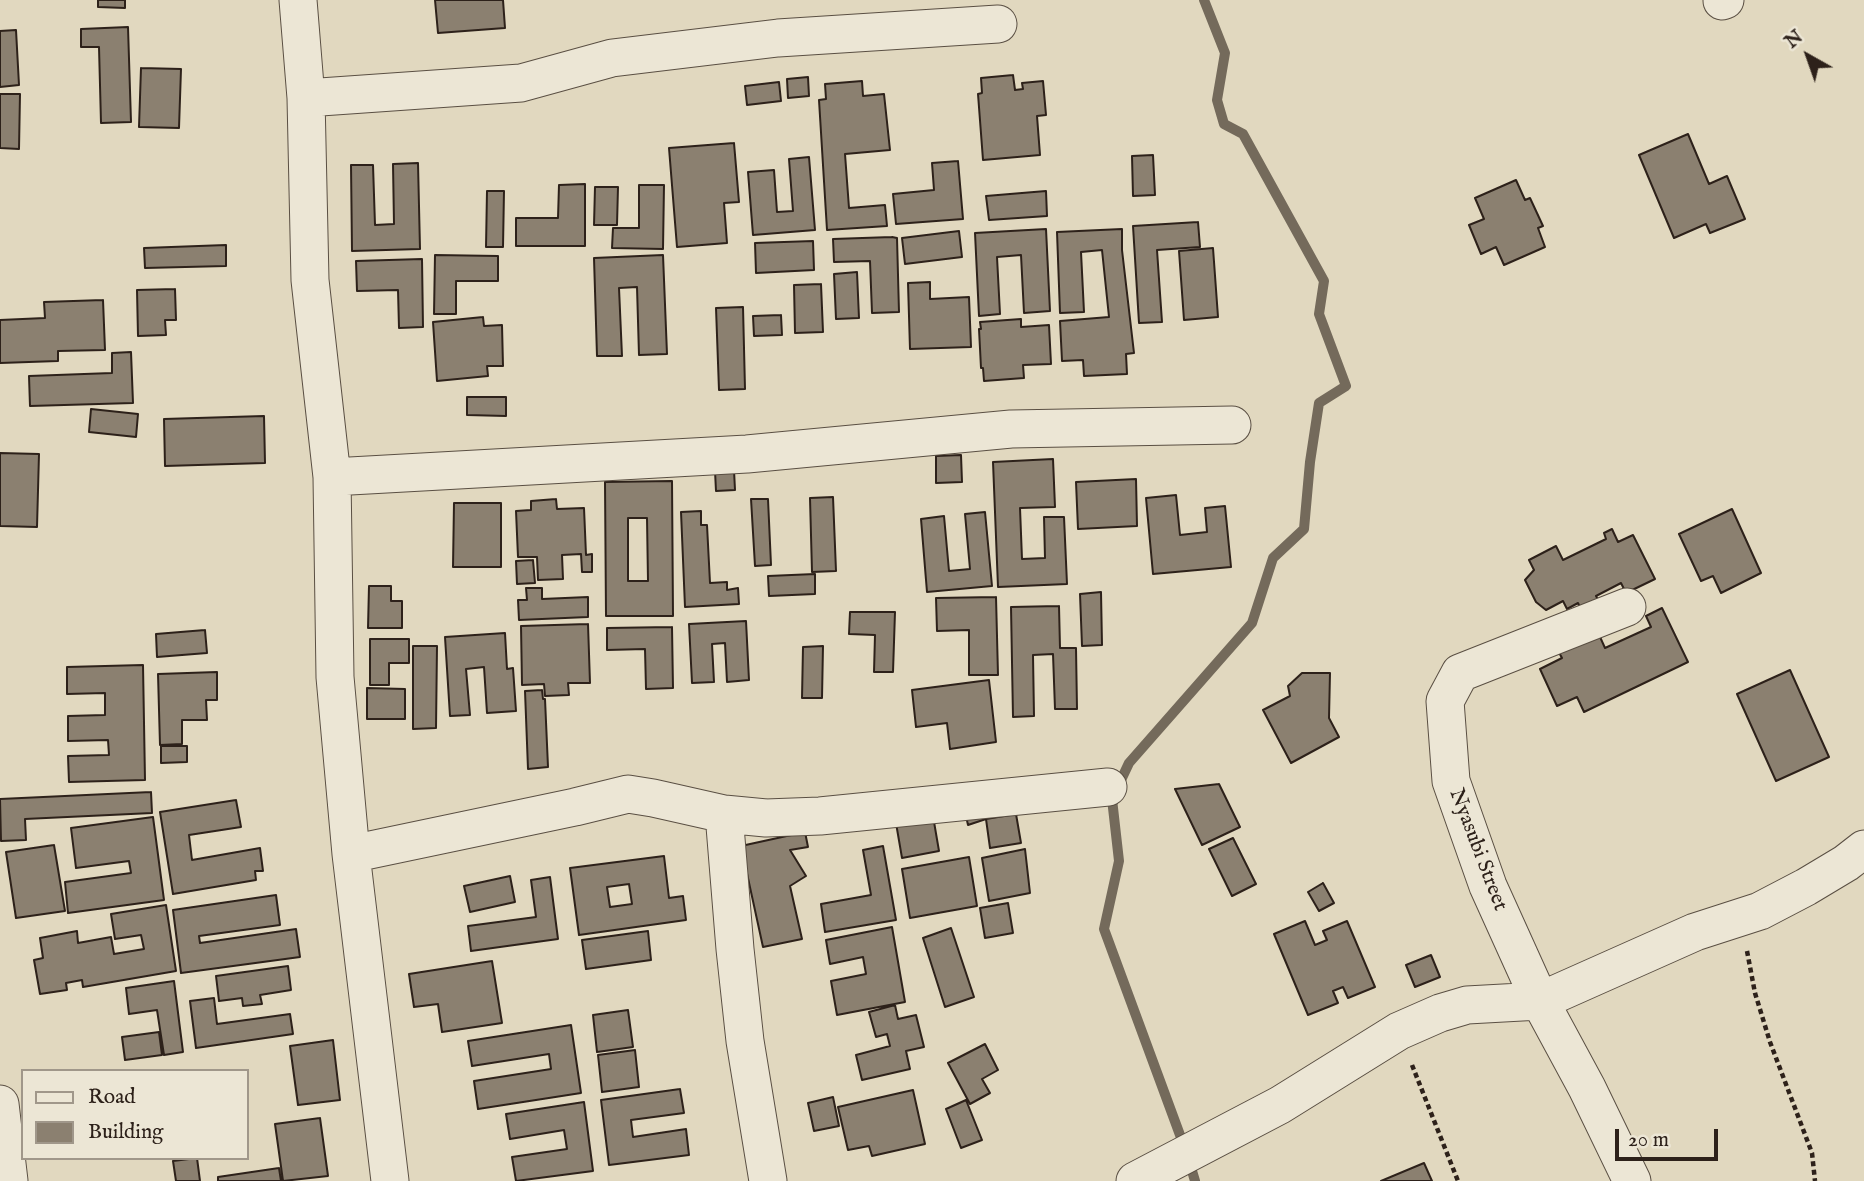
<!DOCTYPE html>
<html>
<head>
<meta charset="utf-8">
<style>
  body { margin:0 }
  #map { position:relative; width:1864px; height:1181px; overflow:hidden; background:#e1d8bf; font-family:"IM FELL English",serif }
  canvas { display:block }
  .legend { position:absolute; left:21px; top:1069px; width:228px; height:91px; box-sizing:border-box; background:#ece6d5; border:2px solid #a0978a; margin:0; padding:9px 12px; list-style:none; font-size:21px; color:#2d211a }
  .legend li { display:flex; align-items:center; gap:14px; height:35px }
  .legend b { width:35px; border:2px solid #a0978a }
  .north { position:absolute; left:1773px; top:21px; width:70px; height:70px; -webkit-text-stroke:5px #ece6d5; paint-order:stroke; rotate:320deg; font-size:19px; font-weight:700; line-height:28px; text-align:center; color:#2d211a }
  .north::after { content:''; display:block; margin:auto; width:24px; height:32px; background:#2d211a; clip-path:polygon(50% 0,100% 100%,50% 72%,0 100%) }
  .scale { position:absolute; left:1615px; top:1129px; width:103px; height:32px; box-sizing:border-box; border:4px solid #2d211a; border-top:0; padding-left:9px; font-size:21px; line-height:24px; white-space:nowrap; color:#2d211a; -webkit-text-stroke:5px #ece6d5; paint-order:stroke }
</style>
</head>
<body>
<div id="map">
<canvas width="1864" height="1181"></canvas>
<ul class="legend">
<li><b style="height:9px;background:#ece6d5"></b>Road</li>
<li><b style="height:19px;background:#8b8070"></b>Building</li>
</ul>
<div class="north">N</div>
<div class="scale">20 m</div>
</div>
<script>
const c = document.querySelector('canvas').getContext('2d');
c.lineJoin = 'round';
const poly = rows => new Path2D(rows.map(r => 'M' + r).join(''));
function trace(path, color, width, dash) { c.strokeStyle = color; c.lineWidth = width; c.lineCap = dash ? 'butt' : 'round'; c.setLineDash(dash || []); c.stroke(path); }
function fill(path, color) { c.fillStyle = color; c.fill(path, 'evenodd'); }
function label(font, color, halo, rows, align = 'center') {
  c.font = font + ' "IM FELL English",serif'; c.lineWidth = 5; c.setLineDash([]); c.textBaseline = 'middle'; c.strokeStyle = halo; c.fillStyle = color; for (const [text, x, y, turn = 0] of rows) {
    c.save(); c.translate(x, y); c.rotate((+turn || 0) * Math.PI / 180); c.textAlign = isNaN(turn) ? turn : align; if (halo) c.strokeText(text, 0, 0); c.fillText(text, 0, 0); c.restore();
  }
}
trace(poly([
  [1195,1181,1187,1154,1104,929,1119,861,1112,799,1129,763,1252,623,1273,558,1304,529,1310,462,1319,403,1346,386,1319,314,1324,281,1243,134,1224,124,1217,100,1225,53,1204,0]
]), '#746a5b', 10);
const building = poly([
  [98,0,125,0,125,8,98,7,98,0],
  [435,0,503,0,505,28,438,33,435,0],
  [128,27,131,122,101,123,99,47,81,47,81,29,128,27],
  [16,30,19,85,0,87,0,31,16,30],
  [141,68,181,69,179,128,139,127,141,68],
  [1013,75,1015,90,1023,89,1022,83,1043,81,1046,115,1037,116,1040,155,983,160,978,94,982,93,981,78,1013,75],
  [808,77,809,96,788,98,787,79,808,77],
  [862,81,863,96,884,94,890,150,845,154,849,208,885,205,887,226,827,230,819,100,826,99,825,84,862,81],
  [779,82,781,101,747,105,745,86,779,82],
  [0,94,20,94,19,149,0,148,0,94],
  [1688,134,1709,184,1727,176,1745,219,1710,233,1706,224,1674,238,1639,155,1688,134],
  [734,143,739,202,724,203,727,243,677,247,669,148,734,143],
  [1153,155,1155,195,1133,196,1132,156,1153,155],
  [809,157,815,230,753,235,748,172,774,170,777,212,793,211,789,159,809,157],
  [958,161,963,219,896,224,893,194,934,190,932,163,958,161],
  [418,163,420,249,352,251,351,165,373,165,375,225,394,224,393,164,418,163],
  [1516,180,1525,200,1530,198,1543,226,1538,228,1545,247,1504,265,1496,247,1481,254,1469,225,1484,219,1475,198,1516,180],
  [585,184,585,246,516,246,516,218,558,218,559,185,585,184],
  [639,185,664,185,663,249,612,248,613,228,639,228,639,185],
  [595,187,618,187,617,225,594,225,595,187],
  [487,191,504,191,503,247,486,247,487,191],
  [1046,191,1047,216,989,220,986,196,1046,191],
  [1198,222,1200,247,1157,250,1162,322,1139,323,1133,226,1198,222],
  [1046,229,1050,311,1024,313,1021,255,997,257,1000,314,979,316,975,233,1046,229],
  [1122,229,1122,250,1134,353,1126,354,1127,374,1084,376,1083,360,1062,361,1060,321,1109,317,1102,250,1081,252,1084,312,1060,313,1057,232,1122,229],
  [959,231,962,257,905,264,902,238,959,231],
  [892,237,897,238,899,312,872,313,870,261,834,262,833,239,892,237],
  [813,241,814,270,756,273,755,243,813,241],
  [226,245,226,266,145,268,144,248,226,245],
  [1213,248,1218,317,1184,320,1179,251,1213,248],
  [435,255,498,256,498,281,456,281,456,314,434,314,435,255],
  [663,255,667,354,639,355,637,287,619,288,622,356,597,356,594,258,663,255],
  [422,259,423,327,399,328,398,290,357,291,356,261,422,259],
  [857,272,859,318,836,319,834,274,857,272],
  [930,282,930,299,969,297,971,347,910,349,908,283,930,282],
  [821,284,823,332,795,333,794,285,821,284],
  [175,289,176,320,165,320,166,335,138,336,137,290,175,289],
  [103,300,105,350,58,351,58,361,0,363,0,320,45,318,44,302,103,300],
  [743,307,745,389,719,390,716,308,743,307],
  [781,315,782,335,754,336,753,316,781,315],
  [483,317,484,326,502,325,503,366,487,366,488,376,437,381,433,322,483,317],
  [1021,319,1021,327,1049,325,1051,364,1023,365,1024,378,984,381,983,368,981,368,979,329,981,329,980,322,1021,319],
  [131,352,133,403,30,406,29,376,112,373,112,353,131,352],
  [467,397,506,397,506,416,467,415,467,397],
  [91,409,138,414,136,437,89,432,91,409],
  [264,416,265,463,165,466,164,419,264,416],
  [0,453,39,454,37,527,0,526,0,453],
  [961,455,962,482,936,483,936,456,961,455],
  [1053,459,1055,507,1020,508,1022,559,1045,558,1044,517,1064,517,1067,584,998,587,993,462,1053,459],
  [734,470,735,490,716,491,715,471,734,470],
  [1136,479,1137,526,1078,529,1076,482,1136,479],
  [672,481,673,616,606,616,605,482,672,481],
  [628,518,647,518,648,581,628,581,628,518],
  [1176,495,1180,535,1207,532,1205,508,1225,506,1231,567,1153,574,1146,498,1176,495],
  [833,497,836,571,812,572,810,498,833,497],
  [556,499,557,509,584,508,586,555,592,554,592,572,582,572,581,554,562,555,563,579,538,580,537,557,518,557,516,511,531,510,531,501,556,499],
  [751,499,768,499,771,565,755,566,751,499],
  [454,503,501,503,501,567,453,567,454,503],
  [1732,509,1761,573,1721,593,1713,576,1701,581,1679,534,1732,509],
  [701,511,701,525,707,525,710,583,727,582,727,590,738,588,739,604,685,607,681,512,701,511],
  [985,512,992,586,927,592,921,519,944,516,949,571,970,569,965,514,985,512],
  [1612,529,1618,542,1633,535,1655,579,1626,593,1621,583,1596,596,1601,605,1583,614,1578,603,1567,609,1563,601,1546,610,1536,602,1525,580,1534,570,1529,560,1556,546,1563,560,1606,539,1604,533,1612,529],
  [533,560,535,583,517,584,516,561,533,560],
  [815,574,815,594,769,596,768,576,815,574],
  [369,586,391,586,391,601,402,601,402,628,368,628,369,586],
  [526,588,542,588,542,599,588,597,588,617,519,620,518,600,527,600,526,588],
  [1101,592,1102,645,1082,646,1080,594,1101,592],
  [996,597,998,675,969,675,969,630,937,631,936,598,996,597],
  [1059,606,1060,648,1076,648,1077,709,1055,709,1053,654,1033,655,1034,716,1013,717,1011,607,1059,606],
  [1662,608,1688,662,1584,712,1577,697,1557,706,1540,669,1562,658,1556,647,1596,628,1605,648,1651,627,1646,616,1662,608],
  [850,612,895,612,893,672,874,672,875,635,849,634,850,612],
  [746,621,749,680,727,682,725,643,712,644,714,682,692,683,689,624,746,621],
  [588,624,590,683,568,683,569,695,545,696,544,684,522,685,521,626,588,624],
  [672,627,673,688,646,689,645,649,607,650,607,628,672,627],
  [205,630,207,653,157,657,156,634,205,630],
  [505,633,507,669,513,668,516,711,487,713,484,667,466,669,470,715,450,716,445,637,505,633],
  [370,639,409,639,409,663,389,663,389,685,370,685,370,639],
  [413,646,437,646,436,728,413,729,413,646],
  [823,646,822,698,802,698,803,647,823,646],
  [143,665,145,780,69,782,68,756,109,755,108,740,68,741,68,716,105,715,105,693,67,694,67,667,143,665],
  [1790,670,1829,757,1776,781,1737,694,1790,670],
  [217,672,217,700,206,700,207,720,182,720,182,744,160,745,158,674,217,672],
  [1302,673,1330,673,1329,718,1339,737,1291,763,1263,710,1290,696,1288,686,1302,673],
  [989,680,996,742,950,749,947,723,916,727,912,690,989,680],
  [367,688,405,689,405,719,367,719,367,688],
  [542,690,543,699,545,699,548,767,528,769,525,691,542,690],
  [161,746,187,746,187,762,161,763,161,746],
  [1219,784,1240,827,1202,845,1175,789,1219,784],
  [151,792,152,813,25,819,26,840,1,841,0,799,151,792],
  [236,800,241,827,189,835,192,860,260,848,263,871,255,871,256,880,173,894,160,812,236,800],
  [987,812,986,819,968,825,966,816,987,812],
  [1016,814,1021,843,990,848,986,819,1016,814],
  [933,816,939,851,902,858,896,823,933,816],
  [153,817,164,900,68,913,65,882,131,873,129,861,76,868,71,828,153,817],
  [805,832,808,847,790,850,806,876,790,886,802,939,763,947,741,846,805,832],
  [1233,838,1256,884,1232,896,1209,849,1233,838],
  [54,845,65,911,16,918,6,852,54,845],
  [883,846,896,920,825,932,821,904,871,895,863,850,883,846],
  [1025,849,1030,893,989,901,982,858,1025,849],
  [664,856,669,898,683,896,686,920,579,935,570,868,664,856],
  [629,884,632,904,610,907,607,887,629,884],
  [969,857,977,906,910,918,902,869,969,857],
  [510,876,515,902,470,912,464,886,510,876],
  [550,877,558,939,471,951,468,926,536,917,531,880,550,877],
  [1323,883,1334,903,1319,911,1308,892,1323,883],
  [276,895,280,925,199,936,200,943,296,929,300,957,181,973,173,910,276,895],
  [1008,903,1013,933,985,938,980,908,1008,903],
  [166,905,176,971,83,987,82,980,66,983,67,990,40,994,34,960,43,958,40,938,77,931,78,943,111,937,114,954,144,949,141,935,115,939,111,914,166,905],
  [1305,921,1315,945,1327,940,1323,931,1347,921,1375,987,1348,998,1343,987,1333,991,1338,1003,1308,1015,1274,934,1305,921],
  [892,927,905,1002,837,1015,831,981,866,974,863,957,830,964,826,940,892,927],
  [951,928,974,997,945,1007,923,938,951,928],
  [648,931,651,960,586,969,582,940,648,931],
  [1431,955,1440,977,1415,987,1406,965,1431,955],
  [492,961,502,1023,442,1032,438,1004,414,1007,409,974,492,961],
  [288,966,291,990,260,995,262,1004,243,1006,242,998,219,1001,216,976,288,966],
  [174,981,183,1052,164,1055,157,1010,129,1014,126,988,174,981],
  [214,998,217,1024,290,1014,293,1034,196,1048,190,1001,214,998],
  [895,1005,898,1019,916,1015,924,1047,906,1051,910,1069,862,1080,856,1055,890,1046,887,1034,876,1037,869,1012,895,1005],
  [628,1010,633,1047,597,1052,593,1015,628,1010],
  [571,1025,581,1093,478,1109,474,1081,551,1069,549,1054,472,1066,468,1041,571,1025],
  [159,1032,162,1055,125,1060,122,1037,159,1032],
  [333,1040,340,1100,298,1105,290,1046,333,1040],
  [985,1044,998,1070,982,1079,990,1093,970,1104,948,1063,985,1044],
  [635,1050,639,1087,602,1092,598,1055,635,1050],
  [680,1089,684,1113,631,1120,633,1137,686,1129,689,1155,609,1165,601,1100,680,1089],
  [913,1090,925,1144,872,1156,869,1146,848,1150,838,1107,913,1090],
  [833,1097,839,1126,814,1131,808,1103,833,1097],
  [966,1100,982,1140,961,1148,946,1109,966,1100],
  [584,1102,593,1171,516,1181,512,1157,567,1149,564,1130,510,1139,506,1114,584,1102],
  [320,1118,328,1176,283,1181,275,1124,320,1118],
  [197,1158,200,1181,176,1181,173,1161,197,1158],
  [1424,1163,1432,1181,1381,1181,1424,1163],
  [279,1168,281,1181,218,1181,218,1177,279,1168]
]);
fill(building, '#8b8070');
trace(building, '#2d211a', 2);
const minor = poly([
  [298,0,306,98,310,280,332,477,335,677,351,854,390,1181],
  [1722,1,1725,0],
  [306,98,521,83,612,58,778,38,998,24],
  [332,477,747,454,1011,429,1232,425],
  [1627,607,1460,673,1445,701,1451,781,1488,886,1540,1001,1587,1088,1632,1181],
  [724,814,735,949,745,1041,768,1181],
  [351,854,575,807,628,794,653,798,724,814,766,818,820,816,1108,787],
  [0,1104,9,1181],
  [1135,1181,1280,1105,1399,1031,1440,1013,1467,1005,1540,1001,1695,932,1760,911,1806,887,1846,863,1864,849]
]);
trace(minor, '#5a4f43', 39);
trace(poly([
  [1747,951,1755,993,1770,1042,1812,1153,1815,1181],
  [1412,1065,1458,1181]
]), '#2d211a', 4.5, [5, 3.5]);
trace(minor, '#ece6d5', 37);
label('21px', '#2d211a', '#ece6d5', [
  ["Nyasubi Street",1477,850,69]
]);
</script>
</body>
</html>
